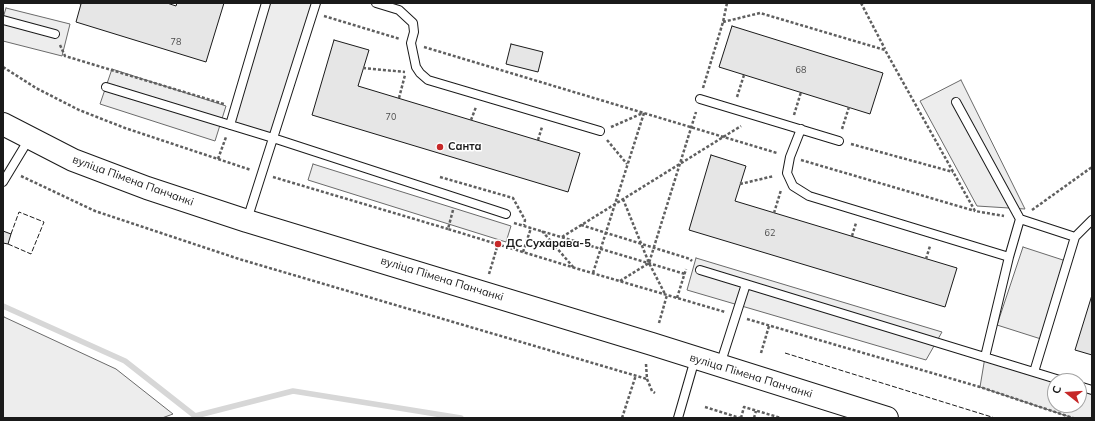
<!DOCTYPE html>
<html>
<head>
<meta charset="utf-8">
<style>
  body { margin:0 }
  #map { position:relative; width:1095px; height:421px; overflow:hidden; background:#fff; font-family:Mulish,sans-serif }
  canvas { display:block }
  .frame { position:absolute; inset:0; border:4px solid #1a1a1a; pointer-events:none }
  .north { position:absolute; left:1047px; top:373px; width:40px; height:40px; box-sizing:border-box; background:#fff; border:1px solid #a3a3a3; border-radius:50%; rotate:287deg; font-size:11px; font-weight:700; line-height:16px; text-align:center; color:#1a1a1a }
  .north::after { content:''; display:block; margin:auto; width:14px; height:18px; background:#c62828; clip-path:polygon(50% 0,100% 100%,50% 72%,0 100%) }
</style>
</head>
<body>
<div id="map">
<canvas width="1095" height="421"></canvas>
<div class="frame"></div>
<div class="north">С</div>
</div>
<script>
const c = document.querySelector('canvas').getContext('2d');
c.lineJoin = 'round';
function fill(path, color) { c.fillStyle = color; c.fill(path, 'evenodd'); }
const poly = rows => new Path2D(rows.map(r => 'M' + r).join(''));
function trace(path, color, width, dash) { c.strokeStyle = color; c.lineWidth = width; c.lineCap = dash ? 'butt' : 'round'; c.setLineDash(dash || []); c.stroke(path); }
function label(font, color, halo, rows, align = 'center') {
  c.font = font + ' Mulish,sans-serif'; c.lineWidth = 3; c.setLineDash([]); c.textBaseline = 'middle'; c.strokeStyle = halo; c.fillStyle = color; for (const [text, x, y, turn = 0] of rows) {
    c.save(); c.translate(x, y); c.rotate((+turn || 0) * Math.PI / 180); c.textAlign = isNaN(turn) ? turn : align; if (halo) c.strokeText(text, 0, 0); c.fillText(text, 0, 0); c.restore();
  }
}
const built = poly([
  [266,3,316,3,273,138,230,125,266,3],
  [6,8,70,24,62,56,3,41,3,18,6,8],
  [112,69,226,106,215,141,100,104,112,69],
  [961,80,1025,209,977,206,920,101,961,80],
  [313,164,511,226,506,242,308,180,313,164],
  [1023,247,1066,261,1041,339,997,325,1023,247],
  [696,258,942,332,926,360,687,290,696,258],
  [4,317,116,369,173,414,162,418,3,418,3,319,4,317],
  [985,357,1055,381,1055,405,1079,405,1079,386,1092,390,1092,418,1073,418,980,387,985,357]
]);
fill(built, '#ededed');
trace(built, '#6a6a6a', 1);
trace(poly([
  [3,306,125,361,195,416,293,391,461,418]
]), '#d7d7d7', 5.5);
const building = poly([
  [77,3,167,3,176,6,177,3,224,3,206,62,76,22,81,4,77,3],
  [732,26,883,73,870,114,719,67,732,26],
  [334,40,369,50,358,86,580,153,568,192,312,115,334,40],
  [511,44,543,52,538,72,506,64,511,44],
  [711,155,746,166,735,201,957,268,945,307,689,230,711,155],
  [3,231,11,234,8,244,3,243,3,231],
  [1092,295,1092,355,1075,350,1092,295]
]);
fill(building, '#e6e6e6');
trace(building, '#1a1a1a', 1);
const lane = poly([
  [376,3,399,10,413,23,414,32,411,43,416,67,420,73,428,80,600,131],
  [3,20,55,34],
  [106,87,273,138,506,214],
  [700,99,839,141],
  [956,102,1020,219],
  [230,125,266,3],
  [801,129,790,157,787,173,793,186,809,196,1009,257],
  [3,182,29,139],
  [247,220,316,3],
  [1075,237,1092,220],
  [700,270,1063,381],
  [985,357,1009,257,1020,219,1075,237,1034,372],
  [720,365,746,284],
  [1079,386,1092,390],
  [678,418,695,359]
]);
const secondary = poly([
  [3,124,73,160,147,188,247,221,652,344,887,418]
]);
trace(lane, '#1a1a1a', 10);
trace(secondary, '#1a1a1a', 24);
trace(poly([
  [861,3,885,49],
  [324,16,400,39],
  [723,22,760,13,885,50,975,211,1004,216],
  [60,45,65,56,224,104],
  [424,47,777,153],
  [3,67,36,88,79,110,125,128,251,170],
  [363,68,405,72],
  [703,88,723,22,727,3],
  [737,97,744,75],
  [399,98,405,75],
  [794,115,801,92],
  [471,120,476,107],
  [611,127,643,113],
  [842,129,849,107],
  [538,140,542,127],
  [607,140,627,164],
  [851,144,953,172],
  [218,159,226,137],
  [801,160,975,211],
  [21,176,95,211,239,259,647,379],
  [273,177,448,229],
  [440,177,513,198,525,220,524,225],
  [740,184,774,176],
  [623,199,649,263,665,294],
  [453,210,448,229,575,268,725,312],
  [1032,210,1092,167],
  [774,213,781,190],
  [514,223,685,274],
  [581,225,690,259,692,261],
  [542,231,574,268],
  [852,236,856,223],
  [562,237,741,126],
  [523,252,531,228],
  [926,259,930,246],
  [593,273,644,113],
  [489,274,498,244],
  [620,281,649,263,696,112],
  [677,298,686,269],
  [747,319,980,387,1073,418],
  [659,323,667,295],
  [761,353,769,326],
  [646,364,647,379,652,391,655,393],
  [705,407,740,418],
  [622,418,636,375],
  [741,418,744,407,781,418],
  [754,418,756,411]
]), '#5f5f5f', 2.5, [3, 2]);
trace(lane, '#fff', 8);
trace(secondary, '#fff', 22);
trace(poly([
  [8,244,31,254,44,222,19,212,11,234],
  [785,353,995,418]
]), '#1a1a1a', 1, [5, 2]);
for (const [x, y, r, color] of [
  [440,147,4,"#c62828"],
  [498,244,4,"#c62828"]
]) { const dot = new Path2D(); dot.arc(x, y, r, 0, 2 * Math.PI); c.fillStyle = color; c.fill(dot); trace(dot, '#fff', 1.5); }
label('9px', '#4d4d4d', null, [
  ["78",176,42],
  ["68",801,70],
  ["70",391,117],
  ["62",770,233]
]);
label('bold 11px', '#1a1a1a', '#fff', [
  ["Санта",448,147],
  ["ДС Сухарава-5",506,244]
], 'left');
label('11px', '#1a1a1a', '#fff', [
  ["вуліца Пімена Панчанкі",133,181,20],
  ["вуліца Пімена Панчанкі",442,279,17],
  ["вуліца Пімена Панчанкі",751,376,17]
]);
</script>
</body>
</html>
